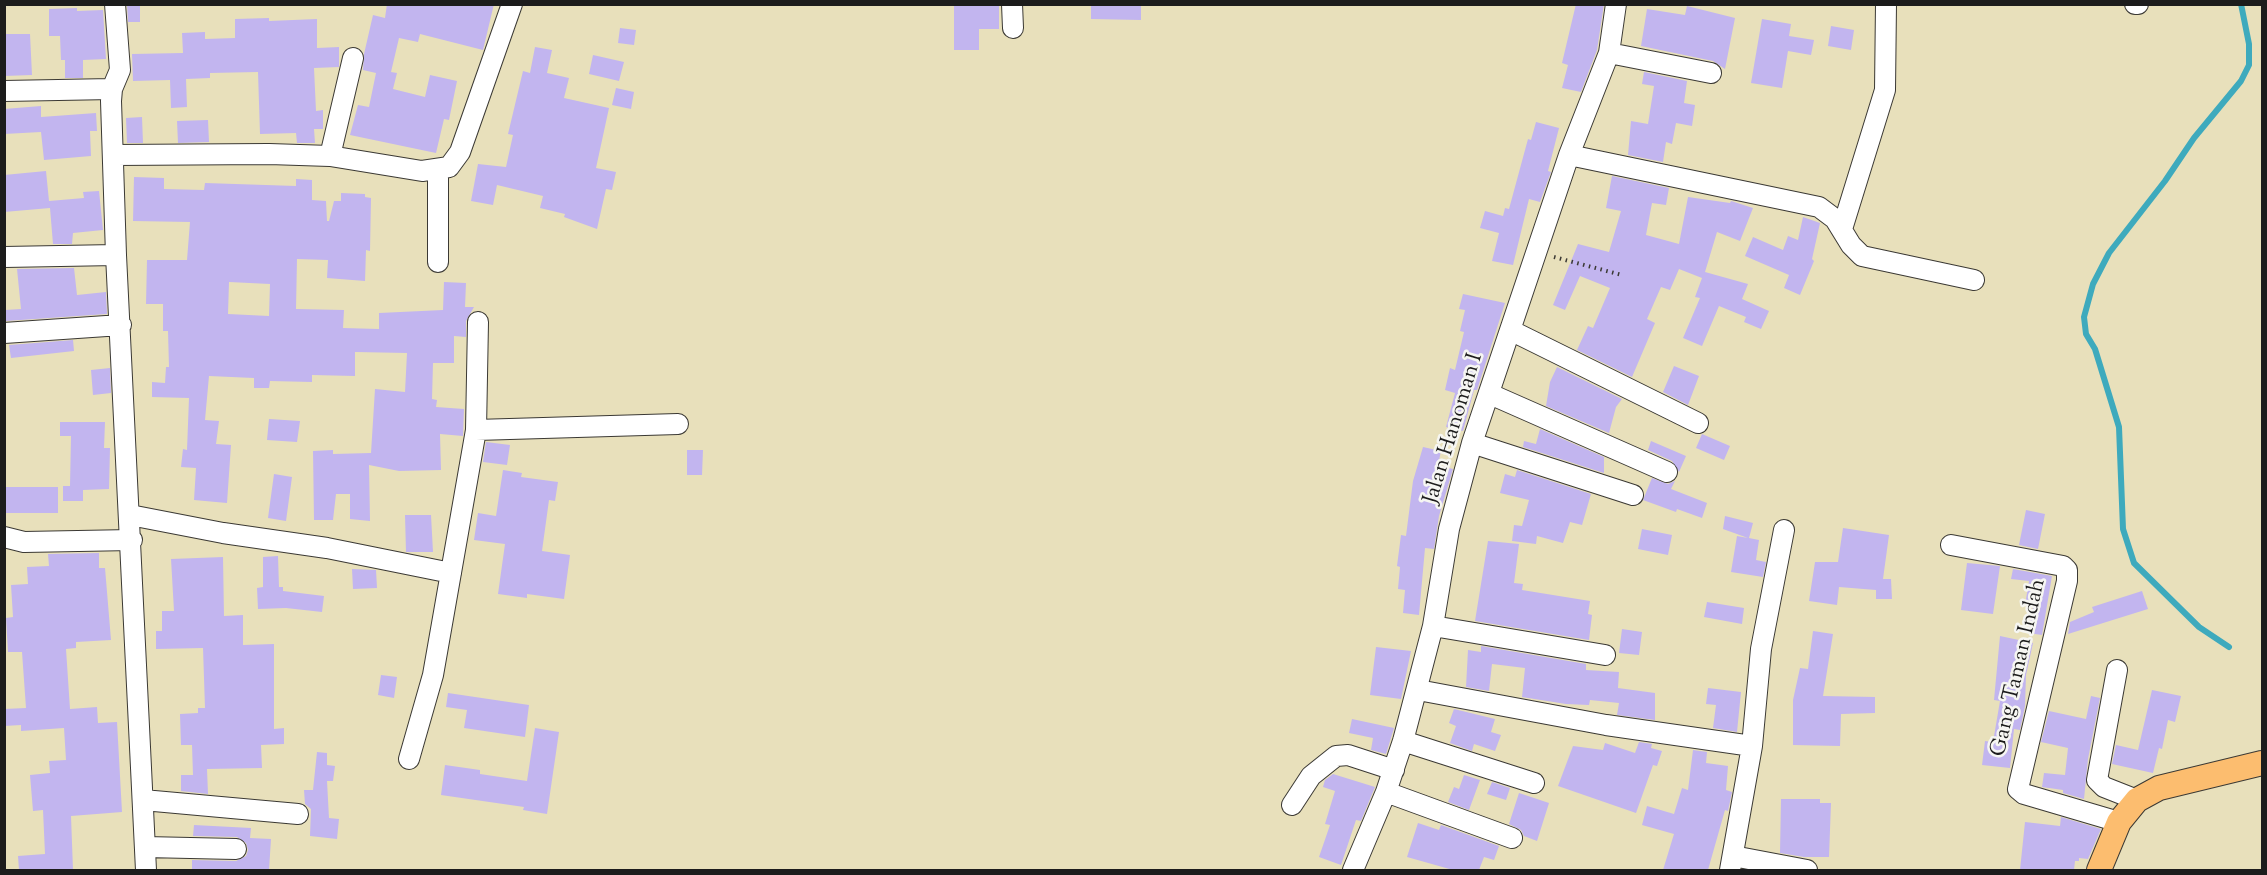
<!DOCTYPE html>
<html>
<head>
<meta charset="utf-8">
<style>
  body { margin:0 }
  #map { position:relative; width:2267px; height:875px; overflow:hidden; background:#e8e0bb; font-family:"Sorts Mill Goudy",serif }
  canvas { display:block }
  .frame { position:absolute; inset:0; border:6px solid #1c1c1c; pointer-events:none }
</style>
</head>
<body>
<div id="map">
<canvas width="2267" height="875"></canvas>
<div class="frame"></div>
</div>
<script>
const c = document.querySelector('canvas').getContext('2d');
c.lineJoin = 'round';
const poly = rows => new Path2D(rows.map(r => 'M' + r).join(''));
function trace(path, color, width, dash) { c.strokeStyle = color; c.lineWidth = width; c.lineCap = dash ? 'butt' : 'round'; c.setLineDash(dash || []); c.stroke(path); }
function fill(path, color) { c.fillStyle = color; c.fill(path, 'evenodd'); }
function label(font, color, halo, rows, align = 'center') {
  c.font = font + ' "Sorts Mill Goudy",serif'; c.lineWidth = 5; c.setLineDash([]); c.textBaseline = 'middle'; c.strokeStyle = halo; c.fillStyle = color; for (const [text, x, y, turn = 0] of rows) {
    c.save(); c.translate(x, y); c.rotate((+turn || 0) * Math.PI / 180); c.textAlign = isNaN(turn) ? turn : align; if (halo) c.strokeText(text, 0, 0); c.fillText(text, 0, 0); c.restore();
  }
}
trace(poly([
  [2229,647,2199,627,2134,563,2123,529,2119,427,2095,349,2086,334,2084,317,2093,284,2109,253,2165,181,2194,138,2241,81,2249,65,2249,44,2241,4]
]), '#3eaabd', 6);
fill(poly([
  [127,4,140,4,140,22,128,22],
  [387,4,494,4,483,50,420,34,418,42,399,38,391,72,397,73,393,89,425,97,430,75,457,81,449,120,444,119,436,153,350,135,358,105,369,107,376,73,363,70,364,54,373,15,385,18],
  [954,4,999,4,999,29,979,29,979,50,954,50],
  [1091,4,1141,4,1141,20,1091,19],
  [1576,4,1604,4,1597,50,1581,92,1562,88,1568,65,1562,63],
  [1687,6,1735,18,1725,69,1713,61,1641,46,1647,9,1685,15],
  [77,8,77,11,103,10,106,59,83,60,83,78,65,78,65,60,61,60,60,36,49,36,49,9],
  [269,18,269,21,317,19,317,48,339,47,339,67,314,68,316,111,323,110,323,129,314,129,315,143,297,143,296,133,260,134,258,72,210,73,210,78,186,79,187,107,171,108,170,80,133,81,132,54,183,53,182,33,205,32,205,39,235,38,235,19],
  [1762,19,1791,24,1789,36,1814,40,1811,55,1788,51,1782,88,1751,83],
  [1831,26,1854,30,1851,50,1828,46],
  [620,28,636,30,634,45,618,43],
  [4,34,30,34,32,75,4,76],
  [535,47,552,50,547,73,569,78,564,98,609,108,596,168,616,172,612,190,606,189,597,229,564,217,565,214,540,208,543,196,497,185,493,205,471,201,478,164,506,167,513,135,508,134,523,71,530,73],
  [593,55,624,62,619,81,589,74],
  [1644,72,1687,81,1684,103,1695,105,1692,126,1676,123,1672,144,1666,142,1663,162,1628,155,1631,121,1648,124,1654,86,1642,84],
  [616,88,634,92,631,109,612,105],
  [41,106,41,117,96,113,97,131,90,131,91,156,44,160,41,132,4,134,4,109],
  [142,117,143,143,127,143,126,118],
  [208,120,209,142,178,143,177,121],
  [1536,122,1559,128,1548,171,1551,172,1540,202,1529,199,1513,265,1492,261,1499,233,1480,228,1485,211,1503,216,1505,208,1509,209,1528,139,1531,140],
  [46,171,49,201,84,198,83,192,99,191,103,230,73,233,72,244,53,244,50,208,4,212,4,175],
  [1612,176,1669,188,1666,205,1652,203,1646,235,1679,244,1688,197,1730,203,1731,201,1753,208,1740,241,1717,232,1705,272,1748,284,1742,299,1769,311,1761,329,1744,322,1746,317,1719,306,1702,346,1683,338,1700,298,1695,297,1702,278,1679,269,1670,290,1661,287,1647,319,1655,323,1632,377,1577,350,1588,326,1593,328,1610,288,1580,276,1565,310,1553,305,1578,244,1609,252,1621,211,1606,208],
  [134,177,164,178,164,189,204,190,205,183,296,186,296,179,312,180,312,200,326,201,327,221,329,221,334,201,341,201,341,193,365,194,365,197,371,198,370,251,366,250,365,281,327,278,328,260,297,259,296,309,344,310,343,328,379,329,379,313,443,310,444,282,466,283,465,307,474,307,466,321,466,337,454,336,454,363,433,363,432,399,437,400,436,407,464,409,463,436,440,434,441,470,399,471,369,465,370,521,350,519,350,494,336,494,333,520,314,520,313,451,333,450,333,454,371,453,375,389,405,392,407,353,355,352,355,376,312,375,312,382,270,381,269,388,254,388,254,378,209,376,205,420,219,421,216,444,231,445,227,503,194,500,196,468,181,467,183,449,187,450,189,398,152,397,152,382,165,383,166,367,169,367,168,331,163,331,163,304,146,304,147,260,187,260,190,222,133,221],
  [229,282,270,284,269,316,228,314],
  [1803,217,1820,223,1812,259,1814,261,1800,295,1784,288,1789,275,1745,256,1753,237,1783,250,1788,236,1798,240],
  [74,268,77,295,106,292,107,314,6,321,5,310,21,309,17,269],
  [1463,294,1505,303,1477,390,1474,390,1463,431,1446,427,1455,393,1445,390,1450,368,1455,370,1464,332,1460,331,1465,310,1459,309],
  [73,340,74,351,11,358,9,345],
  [1674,366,1699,376,1688,405,1663,392],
  [1557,367,1622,399,1616,407,1609,433,1546,406,1550,382],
  [110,368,111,393,93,395,91,370],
  [269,419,300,421,297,442,267,440],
  [60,422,105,422,104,448,110,448,109,489,83,490,83,501,63,501,63,486,70,486,71,436,60,436],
  [1540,429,1604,457,1604,473,1523,447,1524,441,1536,444],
  [1702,434,1730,446,1724,460,1696,448],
  [1651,441,1686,456,1679,472,1672,461,1648,450],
  [486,442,510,445,507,465,483,462],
  [1423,447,1441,451,1438,465,1453,469,1439,516,1434,549,1425,548,1419,615,1403,613,1405,590,1398,589,1400,567,1397,566,1401,535,1406,536,1413,481],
  [687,450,703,450,702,475,687,475],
  [503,470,522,473,521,477,558,482,555,501,549,500,542,551,570,555,564,599,527,594,527,598,498,594,505,544,474,540,478,513,496,516],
  [1517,470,1591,494,1582,525,1570,522,1563,543,1537,536,1536,544,1512,541,1514,525,1522,526,1529,500,1500,493,1505,474,1515,477],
  [274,474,292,477,286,521,268,518],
  [1652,478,1668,484,1675,481,1671,489,1707,503,1702,518,1677,509,1676,512,1643,500],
  [4,487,58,487,58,513,4,513],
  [2026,510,2045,514,2038,549,2019,545],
  [405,515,431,515,433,552,406,552],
  [1725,516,1753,523,1749,538,1759,540,1756,560,1766,562,1763,577,1731,572,1737,536,1748,538,1723,529],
  [1843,528,1889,535,1883,579,1891,579,1892,599,1876,599,1876,590,1839,587,1837,605,1809,601,1815,562,1838,562],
  [1642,529,1672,535,1668,555,1638,549],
  [1488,541,1519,544,1514,583,1523,584,1522,590,1590,601,1588,614,1592,615,1589,640,1475,621],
  [99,553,99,568,105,568,111,640,76,642,76,648,66,649,70,709,97,707,98,723,117,722,122,812,71,816,73,870,19,870,18,856,45,854,43,810,33,811,30,775,50,773,49,761,66,760,64,728,21,731,21,725,4,726,4,709,26,708,22,652,8,652,6,618,13,617,11,585,28,584,27,567,49,566,48,554],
  [278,556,279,587,283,587,283,591,324,596,322,612,286,608,258,609,257,588,263,587,263,557],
  [223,557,224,616,243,615,243,645,274,644,274,729,284,728,284,744,261,745,262,768,207,769,208,794,181,791,181,775,193,775,192,745,181,745,180,714,198,713,198,708,205,708,203,648,156,649,156,631,162,631,162,611,174,611,171,559],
  [1967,563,2000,566,1993,614,1961,610],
  [352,569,376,570,377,588,353,589],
  [2013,569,2052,576,2042,635,2028,633,2033,607,2025,605,2029,581,2011,579],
  [2142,591,2148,609,2068,634,2070,622,2094,612,2092,607],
  [1707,602,1744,608,1742,624,1704,617],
  [1622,629,1642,632,1639,655,1619,653],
  [1813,631,1833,634,1823,696,1875,697,1875,713,1841,714,1840,746,1793,745,1793,700,1800,668,1808,669],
  [2000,636,2033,643,2026,675,2025,706,2020,730,2014,729,2010,768,1982,765,1985,741,1993,742,2000,701,1994,700],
  [1481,646,1586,664,1586,670,1619,672,1618,688,1655,693,1655,720,1617,715,1619,703,1590,700,1589,705,1566,704,1522,697,1525,668,1492,664,1489,691,1466,687,1468,650,1481,652],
  [1376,647,1411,651,1401,699,1370,695],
  [381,675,397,677,394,698,378,695],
  [1708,688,1741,692,1737,732,1713,728,1716,705,1706,704],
  [2152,690,2181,696,2175,722,2168,720,2162,749,2159,748,2153,773,2112,764,2116,745,2138,750],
  [448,693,529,705,525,737,464,728,467,710,446,707],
  [2091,696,2100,698,2088,759,2084,799,2063,793,2063,790,2042,787,2044,773,2065,775,2068,748,2041,742,2049,711,2086,719],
  [1454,709,1495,719,1491,732,1501,735,1495,751,1474,744,1472,751,1450,743,1456,726,1449,723],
  [1352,719,1394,728,1386,754,1371,750,1373,738,1349,733],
  [535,728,559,732,547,814,523,810,524,807,441,795,445,765,480,770,480,774,527,781],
  [1639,742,1652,744,1651,748,1662,751,1657,766,1653,765,1636,813,1558,786,1573,746,1603,750,1605,743,1635,753],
  [1693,750,1707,752,1706,763,1728,766,1726,790,1732,792,1728,811,1725,810,1708,870,1663,870,1674,834,1642,825,1647,806,1674,814,1682,788,1688,790],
  [317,752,327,753,327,765,335,766,333,781,327,781,329,818,339,819,337,839,310,836,311,809,305,804,304,790,313,790],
  [1333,774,1375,787,1361,821,1356,820,1341,865,1319,857,1330,825,1325,824,1335,791,1323,787,1325,780],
  [1464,775,1480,780,1469,810,1448,802,1454,787,1459,789],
  [1492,782,1510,788,1506,800,1487,794],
  [1519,793,1549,803,1537,841,1524,836,1521,830,1509,824],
  [1781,799,1820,799,1820,803,1831,803,1829,857,1804,857,1780,853],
  [2061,817,2101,829,2088,859,2079,858,2079,861,2075,861,2074,870,2020,870,2025,822,2060,826],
  [1418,823,1439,830,1441,825,1499,846,1494,860,1484,857,1479,870,1453,870,1407,857],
  [194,825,251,828,250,838,271,839,269,870,192,870,192,860,236,861,246,856,248,850,246,843,237,837,193,836]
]), '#c2b5ef');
const minor = poly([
  [115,4,120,70,112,89,111,101,116,255,146,870],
  [1012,4,1013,28],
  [2135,4,2138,4],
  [1609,53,1711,73],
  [4,91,112,89],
  [114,155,269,154,330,156,422,171,449,167,460,152,512,4],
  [1569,155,1819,207,1835,219,1851,245,1862,256,1974,280],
  [330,156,353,58],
  [438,170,438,262],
  [1842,229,1885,90,1886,4],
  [4,257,116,255],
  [1512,331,1698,423],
  [4,333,121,325],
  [1490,394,1667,472],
  [476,430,678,424],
  [1472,443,1633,495],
  [130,515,223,533,327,548,451,573],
  [4,537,24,542,132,540],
  [1951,545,2063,566,2067,570,2067,581,2018,789,2024,794,2119,822],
  [1433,626,1605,655],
  [2117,670,2097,780,2104,787,2137,800],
  [1418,690,1606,725,1752,746],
  [1403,741,1534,783],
  [409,759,433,675,476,430,478,322],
  [1386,792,1512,838],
  [143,800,298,814],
  [1292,805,1311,776,1336,756,1348,755,1394,770],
  [145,847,236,849],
  [1733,856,1807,870],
  [1353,870,1386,792,1403,741,1433,626,1449,529,1472,443,1569,155,1609,53,1616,4],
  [1730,870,1752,746,1761,649,1784,530]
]);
const major = poly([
  [2099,870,2119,822,2137,800,2159,788,2262,763]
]);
trace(minor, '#3b3934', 22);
trace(major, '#3b3934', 26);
trace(poly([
  [1554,257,1622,275]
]), '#3b3934', 4, [1.5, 4.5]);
trace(minor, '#fff', 20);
trace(major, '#fcbd6f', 24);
label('22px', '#1c1c1c', '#f6f6f2', [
  ["Jalan Hanoman I",1455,429,-73],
  ["Gang Taman Indah",2020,668,-77]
]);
</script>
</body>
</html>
